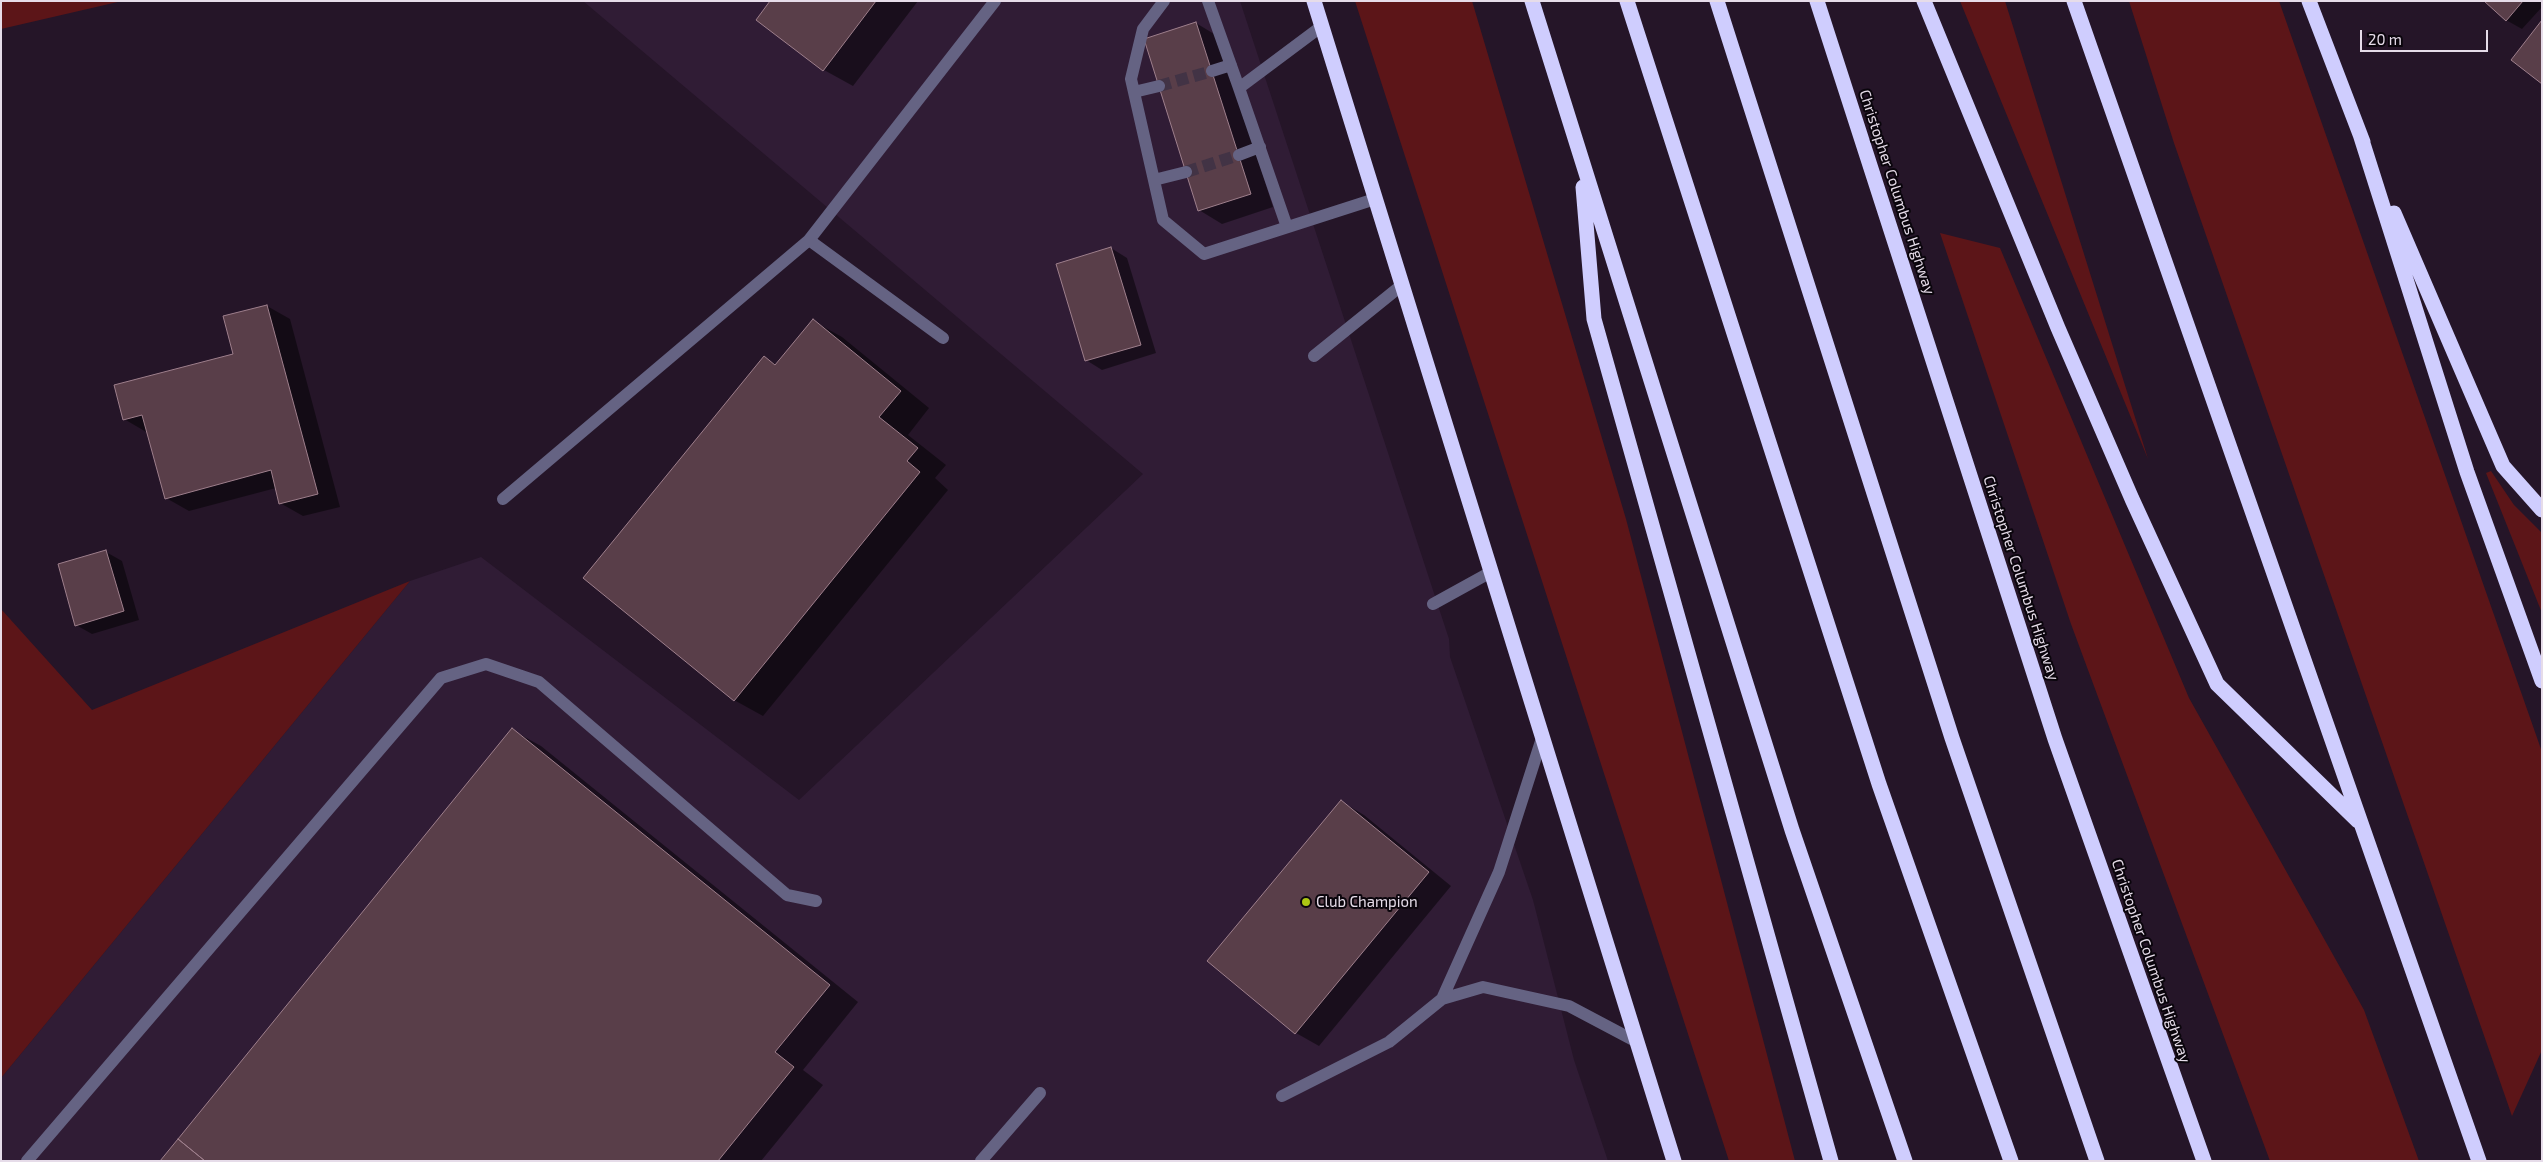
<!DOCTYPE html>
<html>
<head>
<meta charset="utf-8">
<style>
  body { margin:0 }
  #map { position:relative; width:2543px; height:1162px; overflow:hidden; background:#251528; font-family:"Exo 2",sans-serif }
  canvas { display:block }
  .frame { position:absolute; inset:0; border:2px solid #e6dce9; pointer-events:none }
  .scale { position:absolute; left:2360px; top:30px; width:128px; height:22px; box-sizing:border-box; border:2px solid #e6dce9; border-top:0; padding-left:6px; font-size:15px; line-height:18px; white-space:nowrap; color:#e6dce9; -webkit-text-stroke:4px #0a050c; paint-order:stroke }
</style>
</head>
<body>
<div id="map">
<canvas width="2543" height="1162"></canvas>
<div class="frame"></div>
<div class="scale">20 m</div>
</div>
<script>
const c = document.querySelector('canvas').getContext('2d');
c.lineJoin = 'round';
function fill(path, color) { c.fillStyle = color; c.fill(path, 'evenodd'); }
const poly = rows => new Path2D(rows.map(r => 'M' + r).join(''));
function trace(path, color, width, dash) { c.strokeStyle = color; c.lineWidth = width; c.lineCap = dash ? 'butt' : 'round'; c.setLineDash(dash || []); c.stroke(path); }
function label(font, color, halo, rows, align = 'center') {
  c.font = font + ' "Exo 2",sans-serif'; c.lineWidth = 4; c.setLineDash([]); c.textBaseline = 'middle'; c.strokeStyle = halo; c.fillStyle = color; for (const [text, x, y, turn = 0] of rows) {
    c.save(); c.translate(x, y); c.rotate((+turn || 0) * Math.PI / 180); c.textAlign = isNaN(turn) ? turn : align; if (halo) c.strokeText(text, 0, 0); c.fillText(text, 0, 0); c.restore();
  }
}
fill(poly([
  [583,1,1240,1,1449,639,1450,657,1533,900,1574,1060,1608,1161,1,1161,1,1078,410,581,481,557,799,800,1143,474]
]), '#301c35');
fill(poly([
  [1,1,122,1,1,29],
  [1355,1,1472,1,1626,519,1795,1161,1729,1161],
  [1960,1,2005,1,2148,459],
  [2129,1,2279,1,2542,752,2542,1050,2512,1116,2174,143],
  [1940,233,2000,248,2189,698,2364,1010,2419,1161,2270,1161,2071,624],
  [2491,471,2514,505,2542,533,2542,613,2486,473],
  [410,581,1,1078,1,609,92,710]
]), '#5c1518');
fill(poly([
  [772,1,918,1,853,86,824,70],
  [2486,1,2542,1,2542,7,2522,29,2506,20],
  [1196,23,1219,37,1273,207,1222,224,1199,210],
  [1111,248,1127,258,1156,353,1102,370,1086,360],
  [267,306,290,319,340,507,303,516,280,503,276,488,189,511,166,498,148,433,124,419,234,354],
  [813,321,842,337,929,408,908,435,946,465,935,478,948,490,763,716,734,700,765,358,777,365],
  [106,552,122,561,139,620,92,634,76,625],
  [512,730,541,746,858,1002,803,1070,823,1085,761,1161,161,1161],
  [1342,802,1364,815,1451,886,1319,1046,1296,1033,1209,961]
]), '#0007');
const building = poly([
  [770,1,876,1,823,71,756,20,770,1],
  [2484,1,2523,1,2506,21,2484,1],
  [2542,20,2542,84,2511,60,2542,20],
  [1196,22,1251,194,1198,211,1144,39,1196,22],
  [1111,247,1141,345,1085,361,1056,264,1111,247],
  [267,305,318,494,279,504,271,470,165,499,142,415,123,420,114,385,233,354,223,316,267,305],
  [813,319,901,391,879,417,918,448,907,461,920,472,734,701,583,578,764,356,775,365,813,319],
  [106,550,124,611,75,626,58,564,106,550],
  [512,728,830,985,775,1052,794,1067,718,1161,205,1161,178,1139,512,728],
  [1341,800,1429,872,1295,1034,1207,961,1341,800],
  [178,1139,205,1161,160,1161,178,1139]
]);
fill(building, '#593e49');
trace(building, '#9e7f8c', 1);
trace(poly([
  [1159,86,1212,71],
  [1186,172,1239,155]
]), '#423345', 12, [12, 6]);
trace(poly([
  [1164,1,1143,29,1131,79,1163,220,1204,254,1375,199],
  [1208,1,1239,88],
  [1212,71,1231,65],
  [1134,92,1159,86],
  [1239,155,1260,147],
  [1154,180,1186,172],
  [1287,227,1239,88,1322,26],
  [809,240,943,338],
  [1314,356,1402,285],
  [503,499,809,240,995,1],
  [1433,604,1491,572],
  [1442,999,1499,872,1542,738],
  [1282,1096,1389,1042,1442,999,1483,987,1569,1006,1637,1042],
  [27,1161,441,678,486,664,539,682,787,895,816,901],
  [981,1161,1040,1093]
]), '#656383', 12);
trace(poly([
  [1314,1,1674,1161],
  [1532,1,1792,830,1905,1161],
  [1627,1,1879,784,2011,1161],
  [1717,1,1952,738,2097,1161],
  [1817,1,2055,739,2204,1161],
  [1924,1,2058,328,2132,499,2217,684,2358,821],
  [2074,1,2479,1161],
  [2309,1,2363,142],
  [2360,134,2467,472,2542,681],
  [1583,187,1594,319,1831,1161],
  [2394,213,2503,466,2542,510]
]), '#cfcdfe', 15);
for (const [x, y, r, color] of [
  [1306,902,5,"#acc613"]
]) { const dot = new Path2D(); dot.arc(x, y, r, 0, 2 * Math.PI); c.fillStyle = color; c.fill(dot); trace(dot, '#0a050c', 2); }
label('15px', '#e6dce9', '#0a050c', [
  ["Christopher Columbus Highway",1897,192,72],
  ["Christopher Columbus Highway",2021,578,72],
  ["Christopher Columbus Highway",2151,961,71]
]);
label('15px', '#e6dce9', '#0a050c', [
  ["Club Champion",1316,902]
], 'left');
</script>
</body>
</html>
